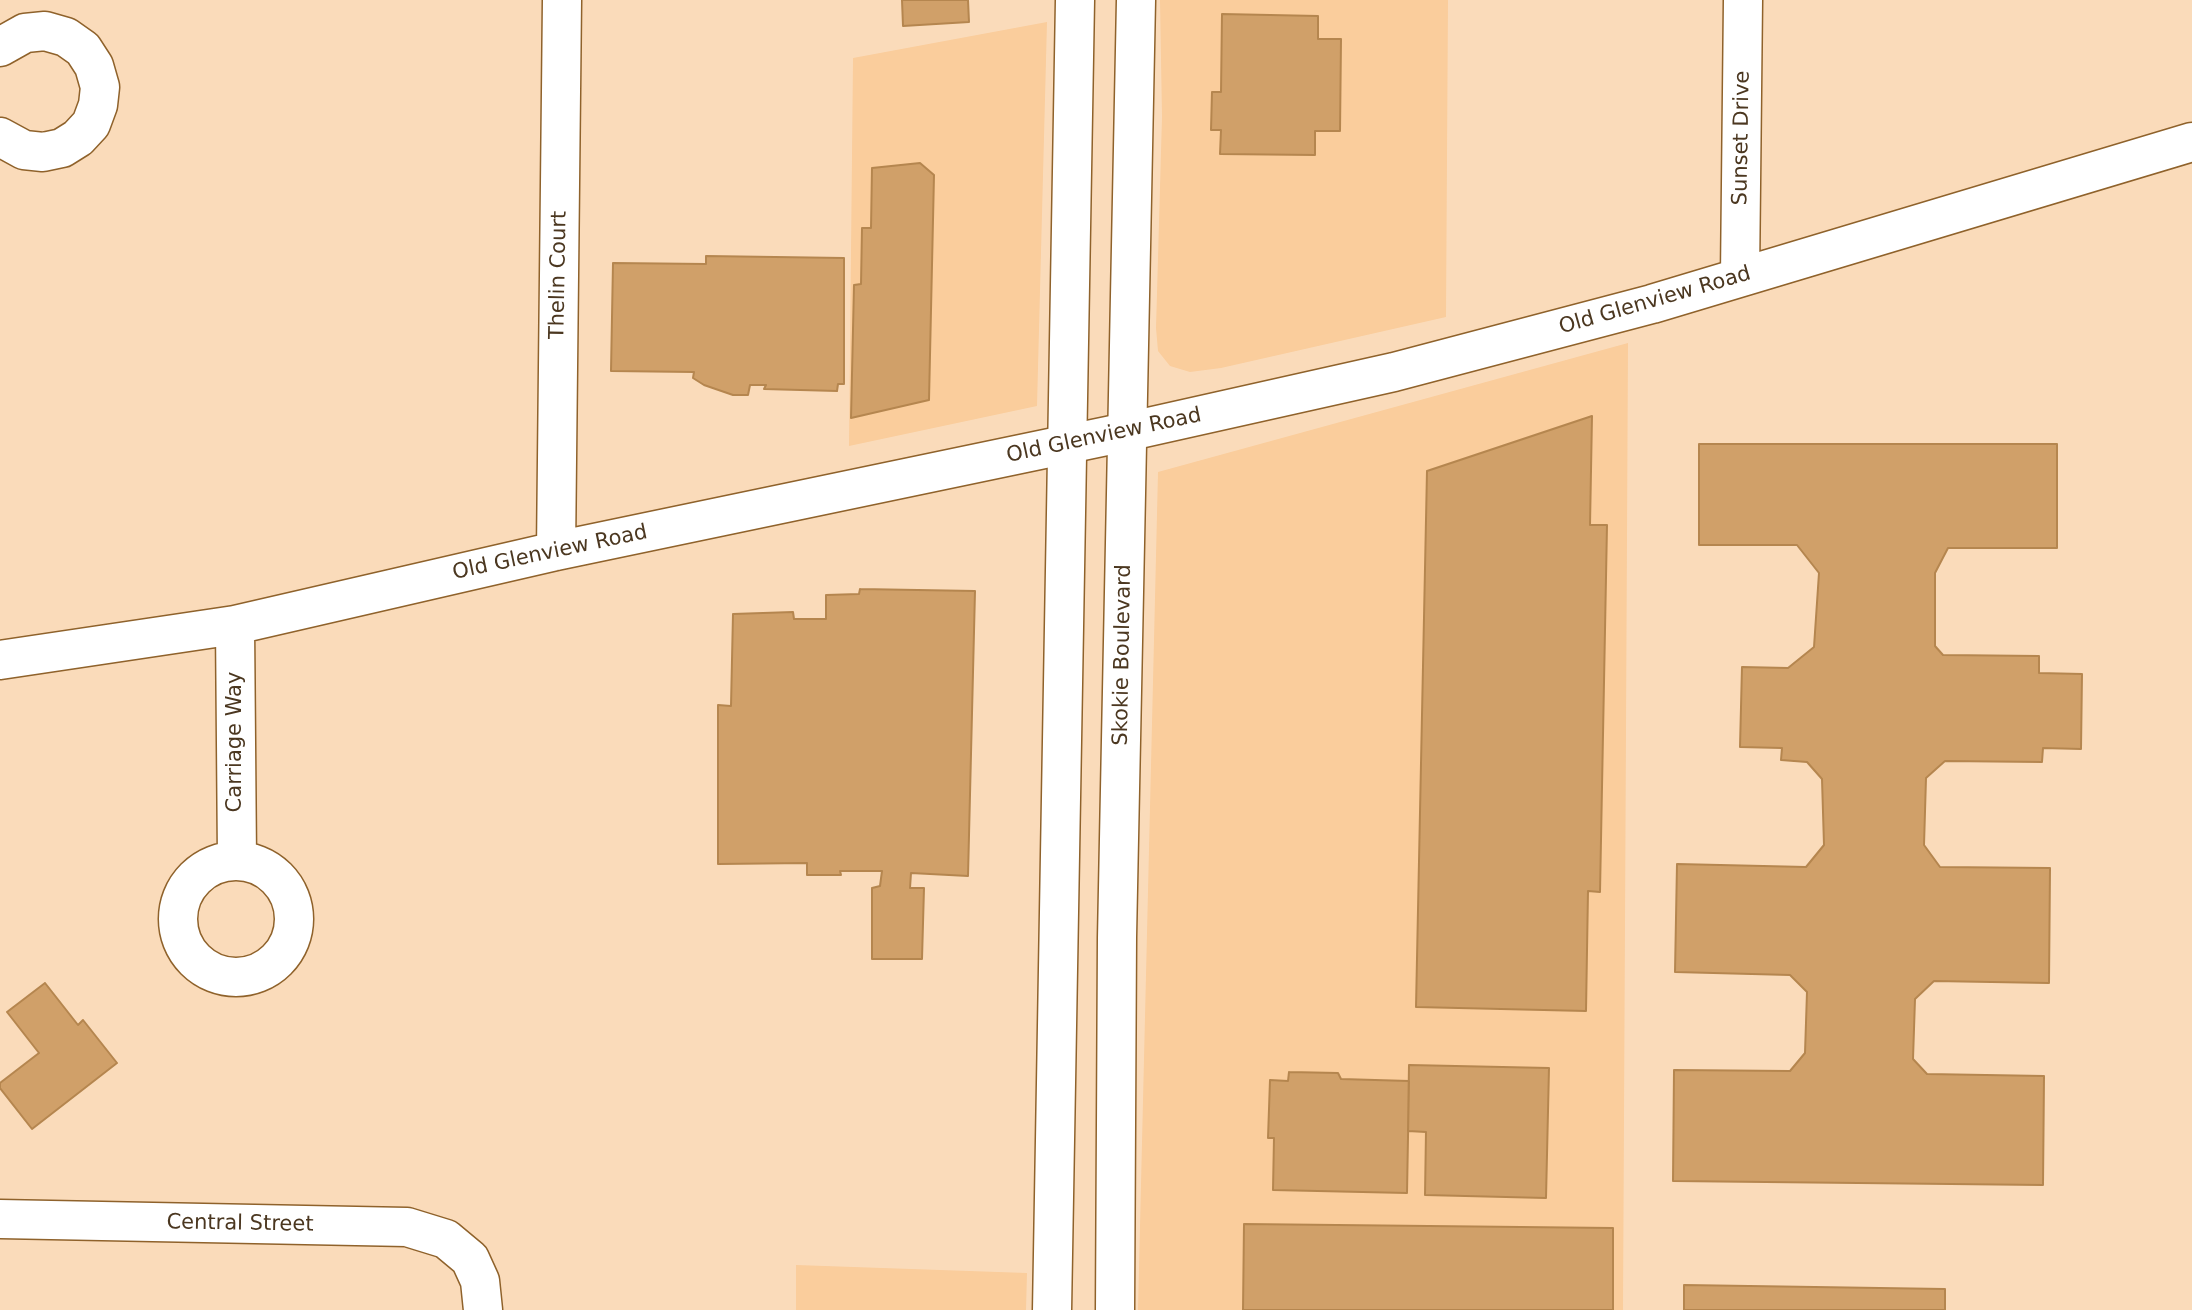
<!DOCTYPE html>
<html>
<head>
<meta charset="utf-8">
<style>
  body { margin:0 }
  canvas { display:block; background:#fadbba }
</style>
</head>
<body>
<canvas width="2192" height="1310"></canvas>
<script>
const c = document.querySelector('canvas').getContext('2d');
c.lineJoin = 'round';
function fill(path, color) { c.fillStyle = color; c.fill(path, 'evenodd'); }
const poly = rows => new Path2D(rows.map(r => 'M' + r).join(''));
function trace(path, color, width, dash) { c.strokeStyle = color; c.lineWidth = width; c.lineCap = dash ? 'butt' : 'round'; c.setLineDash(dash || []); c.stroke(path); }
function label(font, color, halo, rows, align = 'center') {
  c.font = font + ' "DejaVu Sans",sans-serif'; c.lineWidth = 5; c.setLineDash([]); c.textBaseline = 'middle'; c.strokeStyle = halo; c.fillStyle = color; for (const [text, x, y, turn = 0] of rows) {
    c.save(); c.translate(x, y); c.rotate((+turn || 0) * Math.PI / 180); c.textAlign = isNaN(turn) ? turn : align; if (halo) c.strokeText(text, 0, 0); c.fillText(text, 0, 0); c.restore();
  }
}
fill(poly([
  [1160,0,1448,0,1446,317,1221,368,1190,372,1170,366,1158,351,1156,328,1162,117],
  [1047,22,1037,406,849,446,853,58],
  [1628,343,1623,1310,1138,1310,1158,472],
  [796,1265,1027,1273,1026,1310,796,1310]
]), '#facd9c');
const building = poly([
  [902,0,968,0,969,22,903,26,902,0],
  [1222,14,1318,16,1318,39,1341,39,1340,131,1315,131,1315,155,1220,154,1221,130,1211,130,1212,92,1221,92,1222,14],
  [920,163,934,175,929,400,851,418,854,285,861,284,862,228,871,228,872,168,920,163],
  [706,256,844,258,844,384,838,384,837,391,764,389,766,385,750,385,748,395,733,395,704,385,693,378,694,372,611,371,613,263,706,264,706,256],
  [1592,416,1590,525,1607,525,1600,892,1588,891,1586,1011,1416,1007,1427,471,1592,416],
  [1699,444,2057,444,2057,548,1948,548,1935,573,1935,646,1943,655,2039,656,2039,673,2082,674,2081,749,2043,748,2042,762,1945,761,1926,778,1924,845,1940,867,2050,868,2049,983,1934,981,1915,999,1913,1059,1927,1074,2044,1076,2043,1185,1673,1181,1674,1070,1790,1071,1805,1053,1807,992,1790,975,1675,972,1677,864,1806,867,1824,845,1822,779,1807,762,1781,760,1782,748,1740,747,1742,667,1788,668,1814,647,1819,573,1797,545,1699,545,1699,444],
  [860,589,975,591,968,876,911,873,910,888,924,888,922,959,872,959,872,888,880,886,882,871,840,871,841,875,807,875,807,863,718,864,718,705,731,706,733,614,793,612,794,619,826,619,826,595,859,594,860,589],
  [45,983,78,1025,83,1020,117,1063,32,1129,0,1088,0,1083,39,1053,7,1012,45,983],
  [1409,1065,1549,1068,1546,1198,1425,1195,1426,1132,1408,1131,1409,1065],
  [1289,1072,1338,1073,1341,1079,1409,1081,1407,1193,1273,1190,1274,1138,1268,1138,1270,1080,1288,1081,1289,1072],
  [1244,1224,1613,1228,1613,1310,1243,1310,1244,1224],
  [1684,1285,1945,1289,1945,1310,1684,1310,1684,1285]
]);
fill(building, '#d0a069');
trace(building, '#b5864f', 2);
const minor = poly([
  [0,47,25,33,45,31,66,37,83,49,94,66,100,87,98,105,91,124,78,138,62,148,43,152,24,150,0,137],
  [1740,276,1743,0],
  [556,551,562,0],
  [235,625,237,860],
  [0,660,235,625,556,551,1126,432,1394,372,1652,304,2192,142],
  '178 919a58 58 0 1 1 116 0a58 58 0 1 1-116 0Z',
  [0,1219,407,1227,446,1239,470,1259,480,1281,483,1310]
]);
const major = poly([
  [1052,1310,1075,0],
  [1115,1310,1117,937,1136,0]
]);
trace(minor, '#8f622b', 41);
trace(major, '#8f622b', 41);
trace(minor, '#fff', 38);
trace(major, '#fff', 38);
label('21px', '#4b3720', '#fff', [
  ["Sunset Drive",1742,138,-89],
  ["Thelin Court",559,275,-89],
  ["Old Glenview Road",1655,301,-16],
  ["Old Glenview Road",1104,436,-12],
  ["Old Glenview Road",550,553,-12],
  ["Skokie Boulevard",1123,655,-89],
  ["Carriage Way",236,742,-90],
  ["Central Street",240,1224,1]
]);
</script>
</body>
</html>
